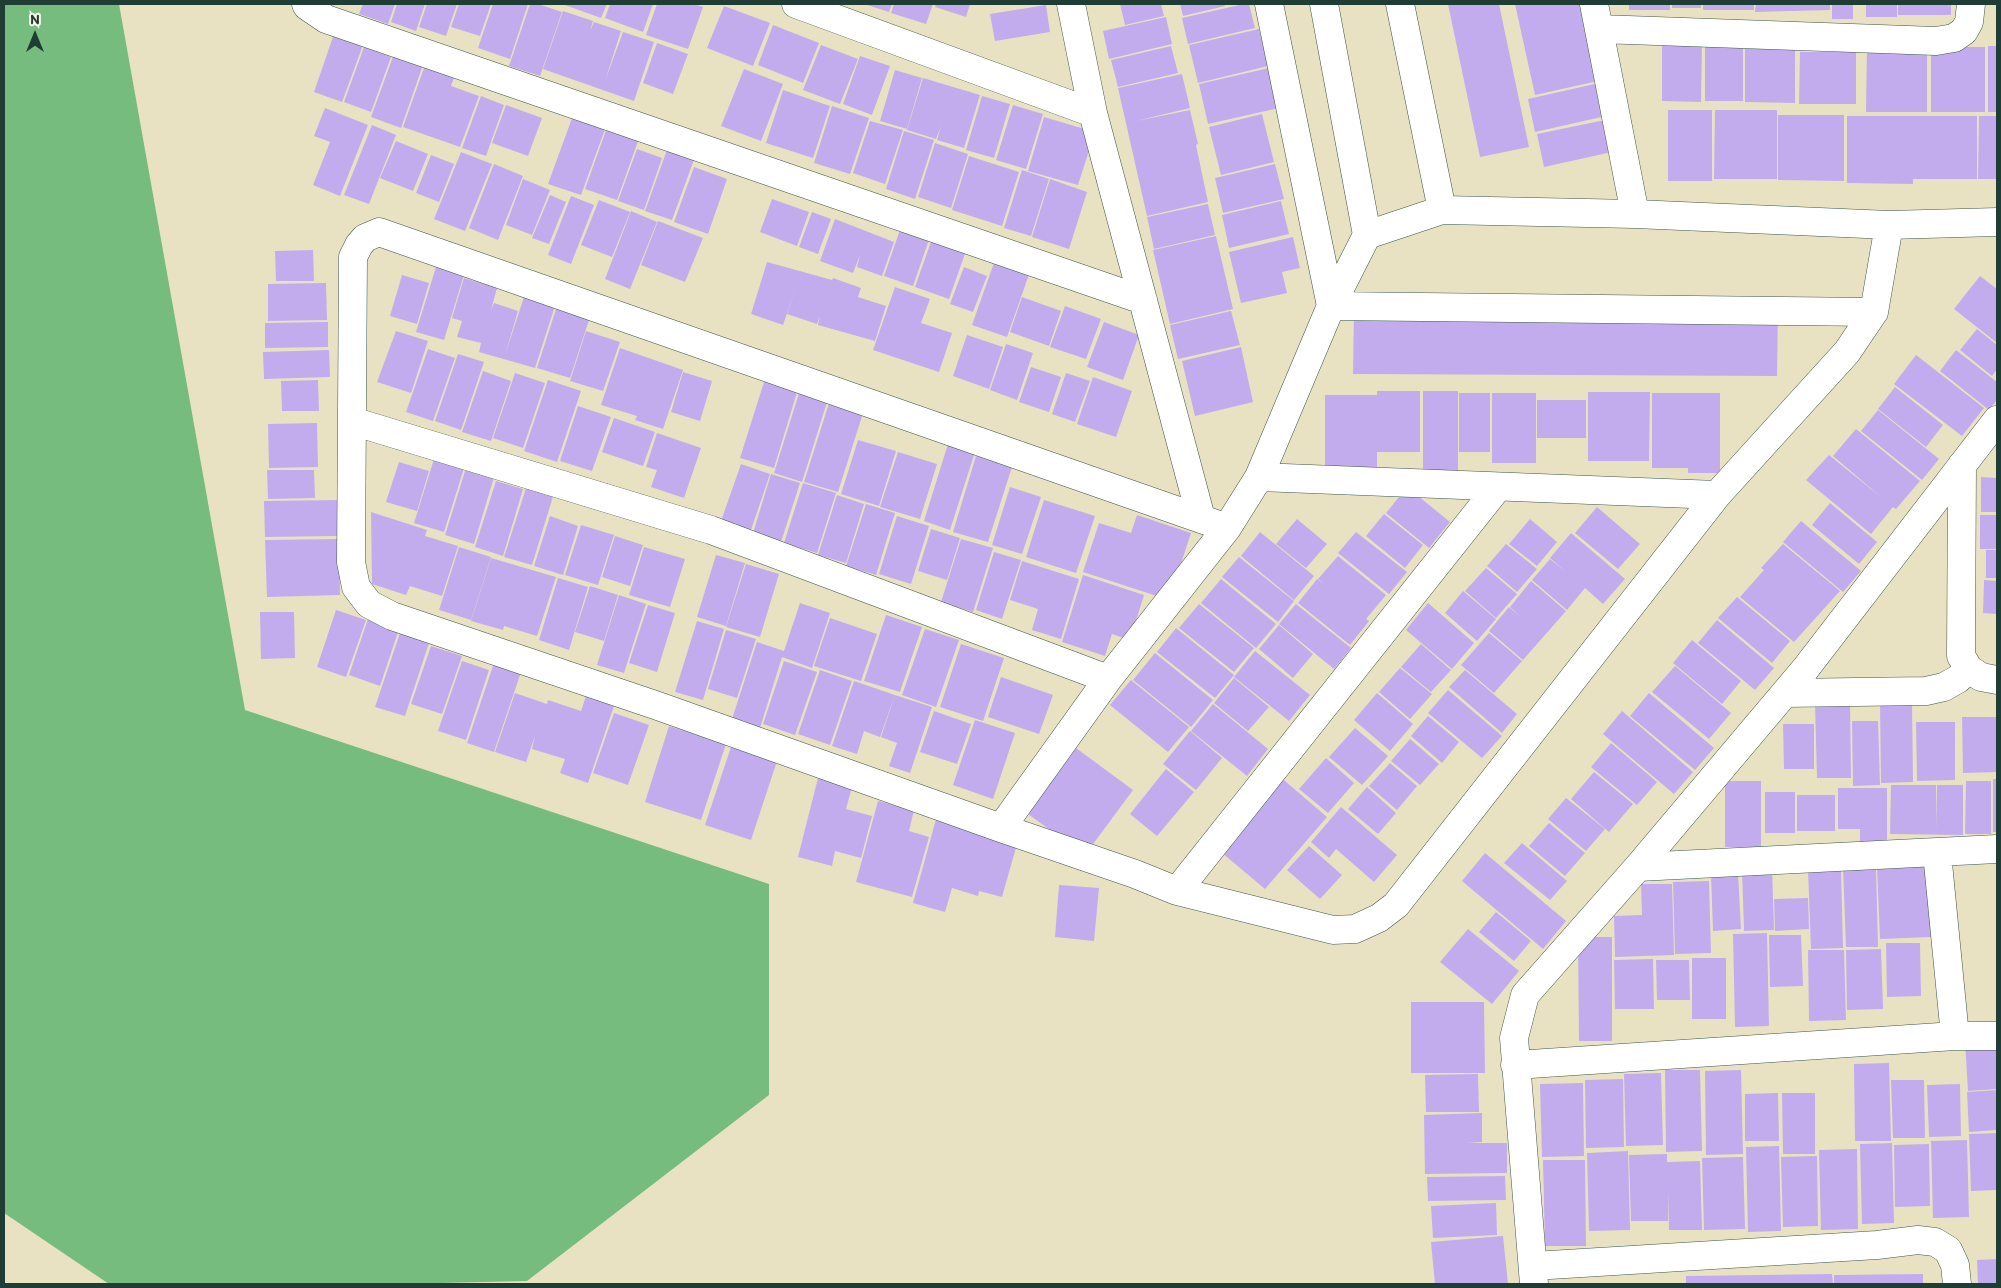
<!DOCTYPE html>
<html>
<head>
<meta charset="utf-8">
<style>
  body { margin:0 }
  #map { position:relative; width:2001px; height:1288px; overflow:hidden; background:#e9e2c2; font-family:Itim,sans-serif }
  canvas { display:block }
  .frame { position:absolute; inset:0; border:5px solid #1f3d34; pointer-events:none }
  .north { position:absolute; left:10px; top:10px; width:50px; height:50px; -webkit-text-stroke:4px #f7f3e8; paint-order:stroke; rotate:0deg; font-size:14px; font-weight:700; line-height:20px; text-align:center; color:#1f3d34 }
  .north::after { content:''; display:block; margin:auto; width:18px; height:22px; background:#1f3d34; clip-path:polygon(50% 0,100% 100%,50% 72%,0 100%) }
</style>
</head>
<body>
<div id="map">
<canvas width="2001" height="1288"></canvas>
<div class="frame"></div>
<div class="north">N</div>
</div>
<script>
const c = document.querySelector('canvas').getContext('2d');
c.lineJoin = 'round';
function fill(path, color) { c.fillStyle = color; c.fill(path, 'evenodd'); }
const poly = rows => new Path2D(rows.map(r => 'M' + r).join(''));
function trace(path, color, width, dash) { c.strokeStyle = color; c.lineWidth = width; c.lineCap = dash ? 'butt' : 'round'; c.setLineDash(dash || []); c.stroke(path); }
fill(poly([
  [4,4,119,4,245,710,769,884,769,1095,527,1281,396,1284,109,1284,4,1213]
]), '#77bc7f');
fill(poly([
  [363,4,395,4,388,24,359,14],
  [397,4,425,4,416,31,391,22],
  [427,4,457,4,446,36,419,27],
  [459,4,491,4,480,36,451,27],
  [493,4,528,4,510,59,478,48],
  [530,4,538,4,562,12,540,76,509,66],
  [562,4,607,4,601,18],
  [610,4,653,4,643,32,605,18],
  [657,4,694,4,703,7,688,49,646,35],
  [864,4,892,4,889,12],
  [894,4,933,4,926,24,891,13],
  [936,4,970,4,966,17,935,7],
  [1120,4,1161,4,1164,16,1125,25],
  [1180,4,1224,4,1225,6,1183,16],
  [1244,4,1249,4,1255,28,1188,44,1182,18],
  [1448,4,1499,4,1529,147,1480,157],
  [1515,4,1580,4,1598,81,1535,95],
  [1629,4,1670,4,1670,10,1629,10],
  [1672,4,1701,4,1701,8,1672,8],
  [1703,4,1754,4,1754,10,1703,10],
  [1756,4,1830,4,1830,10,1755,12],
  [1832,4,1853,4,1853,19,1832,19],
  [1866,4,1897,4,1897,17,1866,17],
  [1898,4,1951,4,1951,15,1898,15],
  [1046,5,1050,32,995,41,990,14],
  [724,6,770,23,753,66,707,48],
  [563,11,593,21,590,31,594,22,621,31,605,81,623,32,654,42,634,101,543,69],
  [1166,17,1172,44,1109,59,1103,31],
  [773,25,819,43,803,83,758,65],
  [1259,29,1268,66,1198,83,1189,45],
  [334,34,363,45,342,102,314,92],
  [1705,42,1743,42,1743,101,1705,101],
  [657,43,688,54,673,94,643,83],
  [1662,43,1702,43,1701,102,1662,101],
  [1745,44,1795,44,1795,103,1745,102],
  [821,45,858,59,840,104,803,90],
  [1867,45,1927,45,1927,112,1866,112],
  [1171,46,1178,73,1118,87,1111,60],
  [1988,46,1997,46,1997,112,1988,112],
  [364,47,391,57,371,112,344,102],
  [1931,47,1985,47,1985,112,1931,112],
  [1800,52,1856,52,1856,104,1799,104],
  [394,54,423,65,401,128,371,117],
  [860,56,890,66,872,115,843,104],
  [425,65,455,75,451,86,479,96,460,147,403,127],
  [1269,68,1279,108,1208,124,1199,84],
  [744,69,783,84,761,141,721,126],
  [895,70,922,78,907,129,880,121],
  [1182,74,1190,108,1136,121,1190,110,1198,144,1196,145,1208,202,1147,216,1118,88],
  [923,78,980,95,964,148,937,140,941,126,936,139,907,130],
  [1599,83,1606,116,1535,132,1528,99],
  [783,90,830,106,813,158,766,143],
  [481,96,504,105,486,156,462,148],
  [982,96,1010,104,994,158,966,150],
  [506,105,542,118,528,156,492,143],
  [1013,105,1043,114,1026,169,996,160],
  [832,106,869,118,850,174,814,163],
  [325,108,368,125,340,196,313,185,330,142,314,136],
  [575,110,608,121,581,195,548,184],
  [1668,110,1712,110,1712,181,1668,181],
  [1715,110,1777,110,1777,179,1714,179],
  [1262,114,1274,162,1221,175,1209,127],
  [1778,115,1844,115,1844,181,1778,180],
  [1847,116,1977,116,1977,179,1913,179,1913,184,1847,183],
  [1979,116,1997,116,1997,179,1978,179],
  [1044,117,1095,132,1078,185,1028,171],
  [1605,120,1612,152,1544,167,1537,134],
  [870,121,903,130,885,184,853,173],
  [609,122,641,133,617,200,585,189],
  [372,125,396,135,369,204,344,195],
  [904,131,934,140,915,199,886,189],
  [396,141,428,154,413,191,380,178],
  [935,143,968,154,951,208,918,197],
  [668,147,695,157,672,220,645,211],
  [637,149,662,158,644,210,618,201],
  [461,152,492,164,465,231,434,219],
  [431,155,454,164,439,202,416,193],
  [969,156,1019,172,1002,226,952,210],
  [494,164,523,176,498,240,469,228],
  [1275,164,1284,199,1223,213,1215,178],
  [694,167,727,179,708,234,674,222],
  [1022,170,1049,179,1031,236,1004,228],
  [523,179,550,190,532,235,506,225],
  [1050,179,1087,192,1069,249,1032,237],
  [550,195,566,202,549,244,532,238],
  [571,196,594,205,571,264,548,255],
  [772,199,809,212,797,246,760,232],
  [599,200,630,212,612,257,581,245],
  [1281,201,1289,234,1229,248,1222,215],
  [1208,204,1215,235,1154,249,1147,217],
  [631,211,657,222,630,289,605,279],
  [812,212,831,219,818,254,799,247],
  [835,219,894,242,882,276,857,267,860,255,853,273,820,261],
  [658,221,703,238,685,282,641,265],
  [901,227,930,237,913,286,884,276],
  [933,236,967,248,949,299,915,287],
  [1216,236,1233,309,1170,324,1153,250],
  [1293,237,1300,268,1282,272,1287,293,1241,303,1229,252],
  [313,250,314,281,276,281,275,251],
  [996,257,1031,269,1007,337,972,325],
  [767,262,832,280,833,278,861,288,858,297,886,306,875,341,818,325,820,316,817,324,787,314,795,289,783,325,751,314],
  [436,267,464,275,444,340,416,332],
  [964,267,987,276,973,312,950,304],
  [402,275,429,283,417,324,390,316],
  [1980,276,1997,289,1997,343,1954,309],
  [464,278,497,288,491,310,494,303,518,311,505,355,524,297,555,306,535,368,479,352,481,343,457,337,462,321,452,318],
  [326,283,327,320,268,321,268,284],
  [895,287,930,299,921,323,952,333,939,372,873,350],
  [1022,297,1061,311,1049,346,1010,332],
  [558,303,591,314,570,378,537,368],
  [1065,306,1101,319,1086,359,1050,347],
  [1231,311,1240,345,1178,359,1170,325],
  [1354,311,1778,312,1777,376,1353,374],
  [328,322,328,347,265,348,265,323],
  [1104,322,1139,335,1123,380,1087,367],
  [1977,329,1997,345,1997,369,1992,376,1960,350],
  [396,331,428,341,411,393,377,382],
  [586,331,620,342,603,391,570,381],
  [967,335,1003,347,989,389,953,376],
  [1006,344,1033,353,1017,400,990,390],
  [1241,347,1253,402,1195,416,1182,361],
  [620,348,683,370,663,429,635,420,637,416,601,405],
  [428,349,455,358,433,421,406,412],
  [329,350,330,377,264,379,263,352],
  [1956,350,1997,382,1997,400,1989,410,1940,371],
  [458,354,484,362,461,430,435,421],
  [1916,355,1984,408,1962,436,1894,384],
  [1031,367,1061,377,1049,412,1019,402],
  [483,371,511,381,491,441,462,432],
  [683,372,712,381,700,421,671,412],
  [515,373,545,383,523,448,493,438],
  [1066,373,1090,381,1075,422,1052,414],
  [1093,377,1132,391,1116,437,1077,424],
  [765,379,798,389,774,468,740,458],
  [318,380,319,411,282,411,281,381],
  [548,380,581,391,557,462,524,451],
  [1895,387,1943,425,1926,447,1878,409],
  [800,390,828,399,802,482,774,473],
  [1377,391,1420,391,1420,452,1377,452,1377,468,1325,468,1325,395,1377,395],
  [1423,391,1458,391,1458,471,1423,471],
  [1588,392,1650,392,1649,461,1588,461],
  [1459,393,1490,393,1490,452,1459,452],
  [1492,393,1536,393,1536,463,1492,463],
  [1652,393,1720,393,1720,473,1688,473,1688,468,1652,468],
  [830,400,864,410,838,492,804,482],
  [1537,400,1586,400,1586,438,1537,438],
  [578,406,611,417,592,471,560,461],
  [1878,410,1939,459,1922,480,1861,431],
  [614,418,655,432,643,466,602,452],
  [317,423,318,467,269,468,268,424],
  [1856,429,1920,481,1896,509,1893,507,1871,534,1806,480,1829,455,1882,498,1833,456],
  [657,433,701,448,684,498,651,487,657,470,646,467],
  [858,440,896,451,879,506,841,494],
  [948,444,975,452,950,530,924,521],
  [898,452,937,464,920,519,880,507],
  [435,456,465,465,444,532,414,523],
  [976,456,1012,467,988,542,953,532],
  [399,462,429,471,417,511,386,502],
  [741,464,770,474,751,530,721,521],
  [467,465,495,474,474,544,445,535],
  [267,470,314,470,315,498,268,499],
  [771,474,800,483,781,542,753,533],
  [1981,477,1997,478,1997,512,1981,512],
  [496,481,523,489,503,556,475,547],
  [528,482,555,490,532,565,504,557],
  [803,483,836,493,817,553,784,543],
  [1010,487,1041,497,1022,554,992,545],
  [1407,487,1450,522,1429,548,1386,513],
  [837,495,864,504,846,563,818,555],
  [337,500,338,536,265,537,264,501],
  [1044,500,1095,516,1076,573,1026,557],
  [1830,503,1877,542,1859,564,1812,525],
  [866,504,895,513,876,575,846,566],
  [1597,507,1640,544,1618,569,1575,533],
  [371,512,427,530,425,536,458,546,442,596,410,586,406,595,372,584],
  [1384,514,1423,545,1405,568,1366,536],
  [1137,515,1191,533,1169,600,1083,572,1099,523,1131,533],
  [1980,515,1997,515,1997,549,1980,549],
  [550,516,578,526,563,575,534,566],
  [897,516,929,526,911,584,879,574],
  [1297,519,1327,544,1306,568,1276,544],
  [1530,519,1557,542,1537,566,1509,544],
  [1801,521,1861,571,1843,592,1783,542],
  [581,525,614,535,598,585,565,575],
  [931,529,960,538,947,580,918,571],
  [1260,532,1314,576,1294,600,1241,556],
  [1356,532,1407,572,1389,594,1338,553],
  [1571,533,1625,579,1603,604,1585,588,1567,610,1532,580,1550,559,1566,572,1550,558],
  [615,536,643,545,630,586,602,577],
  [339,539,340,595,267,597,265,540],
  [961,539,993,548,973,612,941,602],
  [1506,544,1537,569,1517,592,1487,566],
  [1783,544,1840,591,1794,642,1740,597,1764,570,1761,568],
  [459,547,491,557,471,620,439,610],
  [644,547,685,559,670,607,629,595],
  [1986,550,1997,550,1997,578,1986,578],
  [994,552,1021,560,1002,619,976,610],
  [716,555,745,563,726,626,697,617],
  [1338,556,1386,595,1366,619,1369,621,1350,645,1298,603,1317,579,1324,584,1318,579],
  [1239,557,1294,601,1278,622,1222,577],
  [491,558,556,577,537,636,504,626,503,630,471,621],
  [1022,561,1079,579,1061,639,1032,630,1038,609,1010,600],
  [746,564,779,574,760,637,726,627],
  [1486,568,1517,594,1496,618,1465,591],
  [1083,575,1144,595,1130,640,1112,634,1105,656,1062,642],
  [558,578,588,587,569,650,539,640],
  [1221,579,1276,624,1256,648,1201,603],
  [1984,580,1997,581,1997,614,1983,613],
  [1531,581,1566,611,1523,660,1489,631,1509,607,1522,618,1510,607],
  [590,586,618,595,604,641,575,632],
  [1463,591,1496,619,1477,641,1445,613],
  [619,595,646,604,624,673,597,665],
  [1737,597,1790,641,1772,663,1718,618],
  [800,603,830,613,812,668,782,657,760,728,732,719,757,642,784,651],
  [1428,603,1474,643,1452,669,1406,630],
  [1199,604,1254,648,1234,672,1179,628],
  [1296,604,1351,648,1334,669,1279,624],
  [648,605,675,613,657,672,629,663],
  [336,610,366,620,346,677,317,667],
  [260,612,294,612,295,658,261,659],
  [886,615,922,627,900,692,864,681],
  [369,616,400,626,380,686,349,675],
  [830,618,877,634,861,681,814,666],
  [1717,620,1774,668,1755,690,1698,643],
  [697,621,724,629,703,700,675,692],
  [1279,625,1313,654,1293,678,1259,649],
  [1176,628,1234,675,1215,698,1157,652],
  [925,629,959,640,936,707,902,695],
  [726,630,756,639,737,698,708,689],
  [400,633,429,643,405,716,375,707],
  [1489,633,1522,661,1494,693,1461,665],
  [1692,640,1741,681,1722,704,1673,663],
  [961,644,1004,658,983,721,940,707],
  [1421,644,1451,670,1431,692,1401,667],
  [431,646,462,656,442,714,411,704],
  [1255,651,1310,695,1289,721,1234,677],
  [1155,653,1213,700,1191,727,1133,680],
  [462,661,489,670,466,740,438,731],
  [784,661,817,672,795,735,763,724],
  [494,663,521,672,494,752,467,743],
  [1675,666,1731,713,1709,739,1652,692],
  [1400,668,1432,694,1410,719,1379,692],
  [820,670,852,681,830,745,798,734],
  [1465,670,1517,714,1502,733,1449,687],
  [1001,677,1053,695,1039,734,988,717],
  [1234,678,1269,707,1248,731,1214,703],
  [1131,680,1189,727,1168,752,1110,705],
  [854,681,895,695,880,737,864,731,857,754,832,746],
  [1448,690,1502,736,1482,758,1428,713],
  [515,693,547,704,548,700,581,711,586,696,614,706,588,783,560,773,565,759,532,749,535,736,526,762,495,752],
  [1377,693,1413,724,1390,751,1354,720],
  [1649,693,1714,748,1695,770,1630,716],
  [895,695,932,707,910,773,889,766,897,743,881,737],
  [1880,701,1912,701,1913,782,1881,783],
  [1815,703,1850,703,1851,778,1817,778],
  [1213,704,1268,749,1247,776,1191,731],
  [934,711,971,724,957,764,920,752],
  [1622,711,1693,772,1674,794,1603,734],
  [614,713,649,725,628,785,593,773],
  [1428,716,1459,742,1442,763,1411,736],
  [1962,717,1997,717,1997,772,1963,773],
  [975,720,1015,733,993,799,953,785],
  [1852,721,1878,721,1880,785,1853,786],
  [1916,722,1955,722,1955,780,1917,781],
  [1783,724,1814,724,1814,769,1784,769],
  [669,726,726,744,701,820,645,802],
  [1355,728,1388,756,1362,785,1329,757],
  [1190,731,1222,758,1196,790,1163,764],
  [1410,739,1439,764,1420,785,1391,761],
  [1611,743,1657,782,1637,805,1591,767],
  [731,747,777,761,751,840,705,825],
  [1076,748,1133,790,1085,855,1028,814],
  [1326,758,1354,783,1328,813,1299,789],
  [1390,763,1417,786,1397,810,1369,786],
  [1166,769,1194,792,1157,836,1130,814],
  [1594,772,1633,804,1609,832,1571,799],
  [1278,775,1327,817,1265,889,1215,847],
  [818,778,852,787,846,809,872,816,861,858,835,851,832,866,798,857],
  [1993,779,1997,779,1997,832,1993,832],
  [1725,781,1761,781,1761,847,1725,847],
  [1966,781,1991,781,1991,834,1965,834],
  [1891,785,1936,785,1937,829,1937,785,1963,785,1963,835,1890,834],
  [1367,787,1396,813,1378,834,1348,809],
  [1838,788,1887,788,1887,846,1860,846,1860,829,1838,829],
  [1765,792,1795,792,1795,833,1765,833],
  [1797,795,1835,795,1835,831,1797,831],
  [1566,798,1605,829,1586,851,1548,819],
  [878,801,914,810,909,831,929,837,912,897,856,882],
  [1341,807,1397,855,1374,882,1336,849,1329,858,1311,842],
  [938,812,1017,844,1002,897,979,891,978,896,952,888,945,912,913,903],
  [1549,823,1585,853,1565,876,1529,846],
  [1522,843,1567,881,1550,900,1504,863],
  [1309,846,1342,875,1320,899,1287,870],
  [1485,853,1566,921,1543,949,1462,881],
  [1928,863,1931,937,1880,939,1877,866],
  [1843,867,1876,867,1878,947,1846,947],
  [1772,868,1774,930,1744,931,1742,869],
  [1841,869,1843,948,1811,949,1808,870],
  [1738,873,1741,929,1713,931,1711,874],
  [1709,881,1711,953,1675,954,1673,882],
  [1641,884,1672,884,1674,955,1615,957,1614,916,1642,915],
  [1059,885,1099,888,1094,941,1055,937],
  [1808,898,1809,929,1775,931,1774,899],
  [1496,912,1531,941,1514,961,1479,932],
  [1468,929,1519,971,1492,1004,1440,962],
  [1767,933,1769,1026,1735,1027,1733,934],
  [1769,935,1801,935,1803,986,1770,987],
  [1578,937,1612,937,1612,1041,1579,1041],
  [1886,943,1920,943,1921,996,1887,997],
  [1881,949,1883,1009,1847,1010,1846,950],
  [1808,950,1844,950,1846,1020,1809,1021],
  [1692,958,1726,958,1726,1019,1692,1019],
  [1653,959,1654,1009,1615,1009,1614,960],
  [1656,960,1689,960,1690,1000,1657,1000],
  [1411,1002,1484,1002,1485,1073,1411,1073],
  [1997,1040,1997,1089,1968,1091,1965,1041],
  [1889,1063,1891,1141,1855,1141,1854,1064],
  [1665,1070,1700,1070,1702,1151,1666,1152],
  [1741,1070,1743,1154,1706,1155,1705,1071],
  [1661,1073,1663,1145,1626,1146,1624,1074],
  [1478,1074,1479,1112,1426,1112,1425,1075],
  [1623,1079,1624,1147,1586,1148,1585,1080],
  [1891,1080,1924,1080,1925,1138,1893,1138],
  [1583,1083,1584,1156,1542,1157,1540,1084],
  [1960,1084,1961,1136,1929,1137,1927,1085],
  [1997,1090,1997,1130,1969,1132,1967,1092],
  [1778,1093,1779,1141,1745,1141,1745,1094],
  [1782,1093,1815,1093,1815,1154,1783,1154],
  [1482,1113,1482,1142,1467,1143,1507,1143,1507,1173,1425,1174,1424,1115],
  [1997,1133,1997,1190,1971,1191,1969,1134],
  [1967,1140,1969,1217,1933,1218,1931,1141],
  [1892,1143,1894,1223,1862,1224,1860,1144],
  [1929,1144,1930,1206,1895,1207,1894,1145],
  [1779,1146,1781,1231,1748,1232,1746,1147],
  [1857,1149,1858,1229,1821,1230,1819,1150],
  [1628,1151,1630,1230,1589,1231,1587,1153],
  [1667,1154,1667,1162,1700,1161,1702,1230,1669,1230,1668,1190,1668,1221,1631,1221,1629,1155],
  [1817,1156,1818,1226,1783,1227,1781,1157],
  [1743,1157,1745,1229,1704,1230,1702,1158],
  [1543,1160,1585,1160,1586,1246,1545,1246],
  [1505,1176,1506,1200,1428,1201,1427,1177],
  [1496,1203,1497,1235,1433,1238,1431,1206],
  [1503,1236,1508,1284,1435,1284,1431,1242],
  [1997,1259,1997,1284,1978,1284,1977,1260],
  [1832,1274,1833,1284,1686,1284,1686,1276],
  [1923,1274,1923,1284,1834,1284,1834,1275]
]), '#c3acee');
const street = poly([
  [306,4,307,6,326,19,1143,300],
  [796,4,1093,113],
  [1071,4,1093,113,1201,518],
  [1269,4,1331,306,1874,312],
  [1400,4,1442,210],
  [1594,4,1635,214],
  [1600,29,1936,41,1954,38,1964,31,1969,22,1971,4],
  [1367,235,1442,210,1635,214,1889,225,1997,222],
  [352,421,711,530,1108,679],
  [1962,465,1961,656,1969,669,1981,677,1997,680],
  [1259,477,1717,495],
  [1227,528,1259,477,1331,306,1367,235,1324,4],
  [1785,693,1926,691,1944,687,1958,679,1969,669],
  [1001,828,1108,679,1227,528,379,232,365,238,359,245,353,257,351,562,356,587,369,604,392,616,658,706,1001,828,1135,874,1177,891,1333,930,1355,929,1379,918,1396,905,1717,495,1847,352,1874,312,1889,225],
  [1937,853,1955,1036],
  [1638,867,1997,849],
  [1177,891,1498,487],
  [1515,1065,1955,1036,1997,1036],
  [1533,1266,1877,1245,1918,1240,1935,1242,1948,1250,1955,1265,1957,1284],
  [1534,1284,1514,1038,1525,995,1638,867,1806,668,1997,420]
]);
trace(street, '#3d5649', 29);
trace(street, '#fff', 28);
</script>
</body>
</html>
